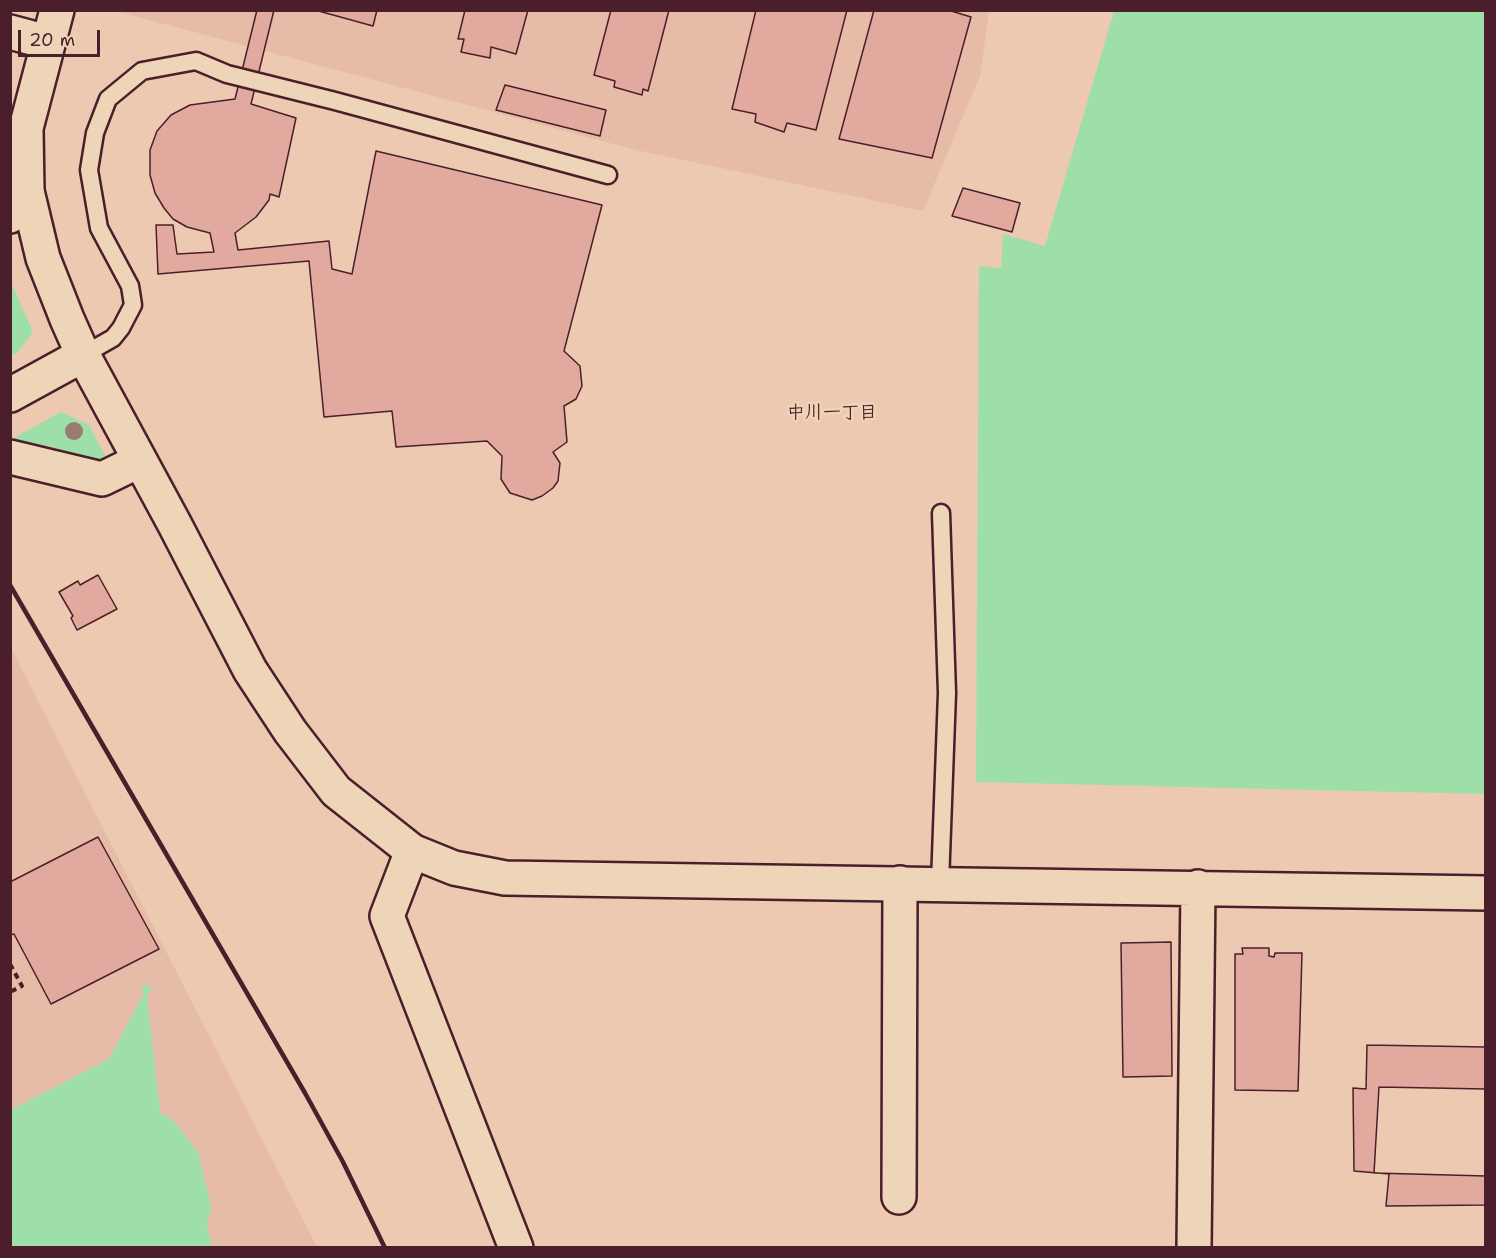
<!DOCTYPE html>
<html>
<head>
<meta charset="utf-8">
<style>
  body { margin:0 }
  #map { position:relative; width:1496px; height:1258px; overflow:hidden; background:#ecc9b0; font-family:"Shantell Sans",sans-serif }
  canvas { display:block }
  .frame { position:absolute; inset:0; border:12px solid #4a1f2b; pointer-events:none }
  .scale { position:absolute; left:18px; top:30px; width:82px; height:27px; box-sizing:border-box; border:3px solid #4a1f2b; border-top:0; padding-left:8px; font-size:18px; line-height:21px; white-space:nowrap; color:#4a1f2b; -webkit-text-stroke:4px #efd5b7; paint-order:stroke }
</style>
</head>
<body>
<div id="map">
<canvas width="1496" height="1258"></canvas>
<div class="frame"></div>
<div class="scale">20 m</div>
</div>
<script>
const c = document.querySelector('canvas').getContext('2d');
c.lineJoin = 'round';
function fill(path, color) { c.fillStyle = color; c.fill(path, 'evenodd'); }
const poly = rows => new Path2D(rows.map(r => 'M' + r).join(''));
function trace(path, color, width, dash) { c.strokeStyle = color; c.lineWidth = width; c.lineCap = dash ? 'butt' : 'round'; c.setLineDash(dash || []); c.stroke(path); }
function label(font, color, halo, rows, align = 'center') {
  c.font = font + ' "Shantell Sans","Klee One",sans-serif'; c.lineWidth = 5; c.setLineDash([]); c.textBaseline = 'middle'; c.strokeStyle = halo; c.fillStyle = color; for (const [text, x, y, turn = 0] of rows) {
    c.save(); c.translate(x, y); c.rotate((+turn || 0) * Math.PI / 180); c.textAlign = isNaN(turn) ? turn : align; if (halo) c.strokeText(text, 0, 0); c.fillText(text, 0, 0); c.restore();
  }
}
fill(poly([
  [116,11,989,11,980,76,923,211,632,149],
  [11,648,317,1247,11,1247]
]), '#e6bca8');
fill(poly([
  [1114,11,1485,11,1485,794,976,782,979,266,1001,268,1003,234,1045,246],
  [11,282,33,332,18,352,11,356],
  [61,412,89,425,111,467,47,445,32,454,11,448,10,440],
  [143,985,148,985,151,987,151,990,147,994,160,1112,175,1122,198,1152,211,1206,207,1225,212,1247,11,1247,11,1110,109,1059,144,993,142,991]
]), '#9edfa9');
const building = poly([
  [257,10,274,10,251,104,296,118,279,197,270,194,269,200,256,217,235,233,238,250,329,241,332,269,352,274,376,151,602,205,564,351,580,366,582,386,576,399,564,406,567,442,553,452,560,463,558,481,553,488,542,496,532,500,510,493,501,479,502,456,487,441,396,447,392,411,324,417,309,261,158,274,156,225,173,225,177,254,214,252,210,233,187,227,173,219,164,208,155,193,150,175,150,150,157,131,171,115,190,105,235,99,257,10],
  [315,10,377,10,373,26,315,10],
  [465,10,528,10,516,54,491,47,490,58,461,52,464,39,458,39,465,10],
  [611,10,669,10,648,91,643,89,642,95,614,87,615,81,594,75,611,10],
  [756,10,847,10,816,130,787,123,784,132,755,122,756,114,732,109,756,10],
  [874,10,948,10,971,17,932,158,839,139,874,10],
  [505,85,606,110,600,136,496,110,505,85],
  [963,188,1020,203,1012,232,952,216,963,188],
  [98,575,117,609,77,630,71,618,73,616,59,592,78,581,80,585,98,575],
  [98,837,159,949,51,1004,14,934,10,935,10,882,98,837],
  [1171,942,1172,1076,1123,1077,1121,943,1171,942],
  [1242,948,1269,948,1269,956,1274,957,1275,953,1302,953,1298,1091,1235,1090,1235,954,1243,954,1242,948],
  [1367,1045,1486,1047,1486,1205,1386,1206,1389,1174,1354,1171,1353,1088,1366,1089,1367,1045],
  [1379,1087,1486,1089,1486,1176,1374,1173,1379,1087]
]);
fill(building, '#e2a99e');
trace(building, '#4a1f2b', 1.5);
const lane = poly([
  [83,355,113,338,121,328,133,305,130,286,99,228,89,170,95,133,108,99,142,71,196,61,227,74,335,101,608,175],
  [940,883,947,693,941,513]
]);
const street = poly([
  [10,32,47,42],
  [10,216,27,191],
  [10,457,102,479,139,461],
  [412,851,387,916,516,1248],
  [899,1197,900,883]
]);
const secondary = poly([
  [57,10,26,128,27,191,43,258,67,319,83,355,175,525,250,670,290,731,336,791,412,851,454,868,505,878,1486,893],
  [10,395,83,355],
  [1194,1248,1198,887]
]);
trace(lane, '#4a1f2b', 21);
trace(street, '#4a1f2b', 38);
trace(secondary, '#4a1f2b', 38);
trace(poly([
  [10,964,22,986,10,992]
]), '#4a1f2b', 4, [6, 4.5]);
trace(lane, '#efd5b7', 16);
trace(street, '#efd5b7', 33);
trace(secondary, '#efd5b7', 33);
trace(poly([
  [10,585,305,1093,343,1162,385,1248]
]), '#4a1f2b', 4.5);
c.fillStyle = '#9a7b71';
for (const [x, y] of [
  [74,431]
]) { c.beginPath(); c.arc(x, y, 9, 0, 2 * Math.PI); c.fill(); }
label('bold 18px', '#4a1f2b', '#efd5b7', [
  ["中川一丁目",832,413]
]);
</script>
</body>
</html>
